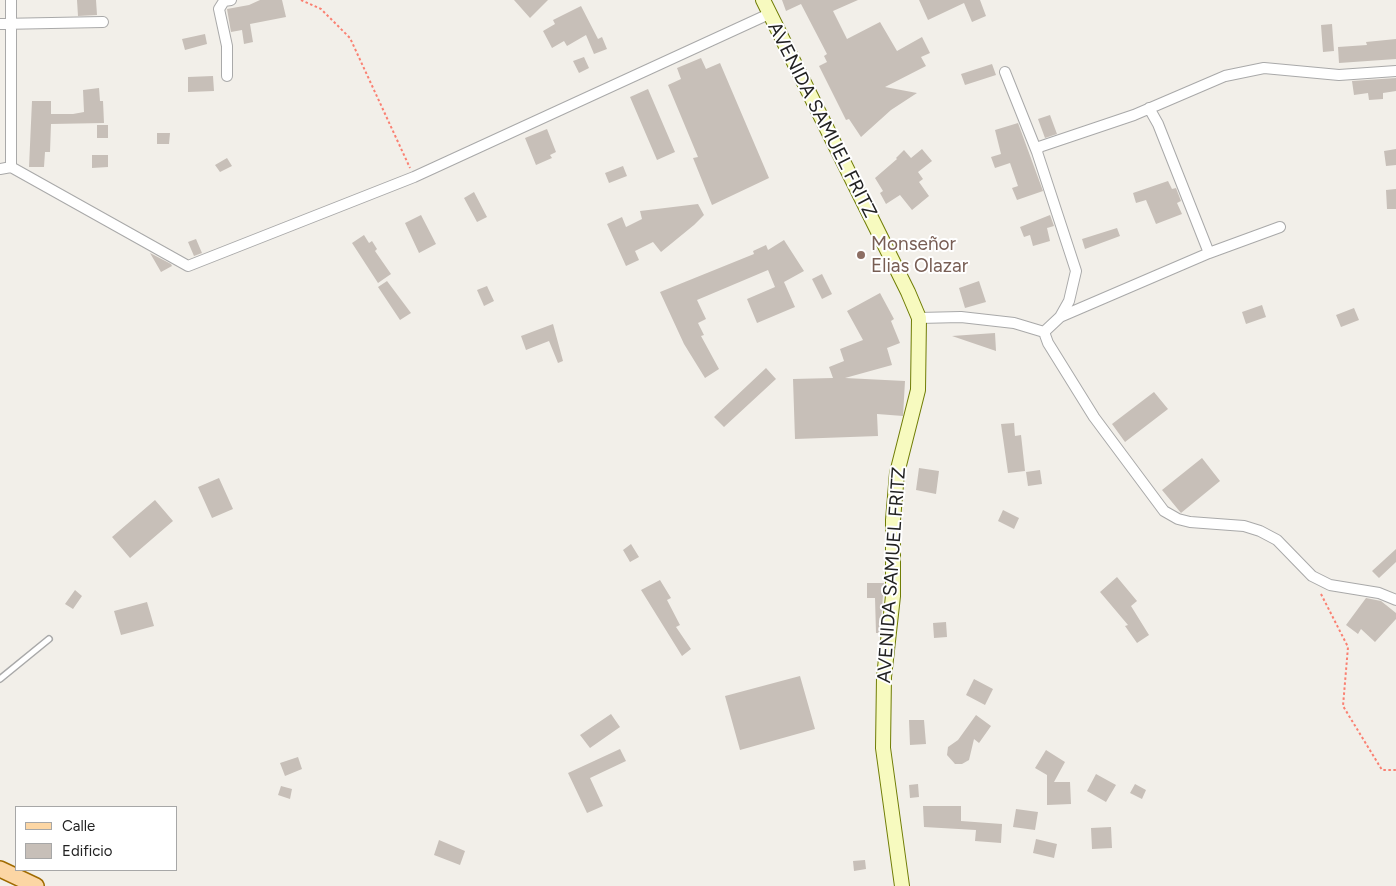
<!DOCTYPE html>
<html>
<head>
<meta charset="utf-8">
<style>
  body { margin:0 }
  #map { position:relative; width:1396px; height:886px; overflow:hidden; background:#f2efe9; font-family:Figtree,sans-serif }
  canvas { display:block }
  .legend { position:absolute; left:15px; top:806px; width:162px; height:65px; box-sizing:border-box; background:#fff; border:1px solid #a7a7a7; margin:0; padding:6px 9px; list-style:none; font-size:15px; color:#222 }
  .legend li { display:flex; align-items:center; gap:10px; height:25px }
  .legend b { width:25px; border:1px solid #a7a7a7 }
</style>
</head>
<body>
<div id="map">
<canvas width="1396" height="886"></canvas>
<ul class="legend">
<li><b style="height:6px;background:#fcd6a4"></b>Calle</li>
<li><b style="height:14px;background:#c7bfb8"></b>Edificio</li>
</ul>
</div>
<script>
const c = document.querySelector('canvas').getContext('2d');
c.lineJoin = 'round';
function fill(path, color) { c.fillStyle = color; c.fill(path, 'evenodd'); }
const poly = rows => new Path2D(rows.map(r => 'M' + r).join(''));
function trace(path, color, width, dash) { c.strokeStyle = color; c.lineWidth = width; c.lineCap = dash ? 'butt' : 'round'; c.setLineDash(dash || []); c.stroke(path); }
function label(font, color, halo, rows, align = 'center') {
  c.font = font + ' Figtree,sans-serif'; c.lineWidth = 4; c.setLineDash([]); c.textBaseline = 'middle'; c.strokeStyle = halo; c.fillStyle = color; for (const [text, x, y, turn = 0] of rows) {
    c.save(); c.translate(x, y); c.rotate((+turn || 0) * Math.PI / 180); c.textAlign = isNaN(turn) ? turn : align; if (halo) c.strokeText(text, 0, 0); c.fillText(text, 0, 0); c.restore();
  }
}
fill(poly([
  [77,0,96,0,97,15,78,16],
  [260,0,282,0,286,17,250,24,253,42,244,44,242,30,231,32,227,9,249,5],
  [514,0,548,0,530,18],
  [782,0,858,0,833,11,847,39,880,22,897,51,922,37,930,53,921,57,926,66,885,87,917,93,891,110,861,137,849,119,846,120,819,66,827,62,824,56,827,54,801,4,786,11],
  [919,0,980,0,986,16,972,22,964,3,928,20],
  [581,6,598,39,602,37,607,49,594,54,586,35,567,46,564,41,552,48,543,31,555,24,553,20],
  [1332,24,1334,51,1323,52,1321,25],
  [205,34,207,44,185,50,182,39],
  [1396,39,1396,59,1339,63,1338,47,1367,45,1366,42],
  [584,57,589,68,579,73,573,61],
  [701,58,706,69,720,63,769,178,712,205,693,158,698,157,668,85,681,79,677,68],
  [992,64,996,75,965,85,961,74],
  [213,76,214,91,188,92,188,77],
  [1396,78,1396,91,1383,93,1383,99,1369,100,1368,93,1354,95,1352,81],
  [99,88,100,101,103,101,104,123,51,124,50,152,45,152,44,167,29,167,32,101,51,101,51,114,73,114,84,112,83,90],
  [648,89,675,152,657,160,630,97],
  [1050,115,1057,134,1045,138,1038,119],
  [1018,123,1043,191,1017,200,1012,188,1018,186,1010,163,995,168,991,157,1001,154,995,130],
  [97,125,108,125,108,138,97,138],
  [547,129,556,152,550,155,552,158,536,165,525,138],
  [157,133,170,133,169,144,157,144],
  [922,149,932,161,918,172,923,179,919,182,929,196,912,210,900,195,886,204,880,193,883,191,875,178,897,159,896,158,904,150,911,158],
  [1396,149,1396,165,1386,166,1384,151],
  [92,155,108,155,108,167,92,168],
  [227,158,232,166,220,172,215,165],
  [623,166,627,176,609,183,605,173],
  [1168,181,1172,189,1176,188,1181,201,1177,203,1182,214,1156,224,1146,200,1136,203,1133,193],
  [1396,189,1396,209,1387,209,1386,190],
  [474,192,487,217,477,222,464,198],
  [698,204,704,215,694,225,661,252,653,242,635,251,639,260,626,266,607,224,622,217,626,227,642,219,640,211],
  [421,215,436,244,419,253,405,223],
  [1050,215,1054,226,1047,228,1050,241,1033,246,1030,235,1024,237,1020,227],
  [1117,228,1120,236,1085,249,1082,239],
  [364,235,369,243,372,241,377,249,375,251,391,274,378,283,352,243],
  [196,239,202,253,194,256,188,242],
  [784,240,804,271,784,282,795,307,757,323,747,299,775,287,768,270,697,300,706,319,698,323,704,335,701,336,719,369,705,378,684,344,660,292,754,254,753,251,766,245,768,250],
  [150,253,171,264,172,266,161,272],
  [822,274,832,294,822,299,812,279],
  [387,281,411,313,400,320,378,287],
  [979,281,986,302,965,308,959,288],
  [487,286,494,301,484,306,477,290],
  [880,293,894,319,891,321,900,343,887,348,892,365,845,378,905,381,903,416,877,414,878,436,795,439,793,379,833,378,829,367,844,361,840,349,863,340,847,311],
  [1262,305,1266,317,1246,324,1242,312],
  [1354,308,1359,320,1341,327,1336,315],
  [553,324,563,361,558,363,549,341,526,350,521,336],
  [995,333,996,351,952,336],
  [766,368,776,379,724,427,714,417],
  [1154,392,1168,409,1125,442,1112,424],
  [1014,423,1015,436,1021,435,1025,471,1008,473,1001,424],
  [1202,458,1220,481,1181,513,1162,490],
  [919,468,939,471,936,494,916,490],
  [1040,470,1042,484,1028,486,1026,472],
  [219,478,233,509,212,518,198,487],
  [155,500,173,521,130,558,112,537],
  [1003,510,1019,518,1014,529,998,521],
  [631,544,639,557,630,562,623,550],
  [1396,549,1396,562,1379,578,1372,571],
  [1117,577,1137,601,1131,606,1149,635,1137,643,1125,626,1128,625,1100,592],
  [660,580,671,598,667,600,680,625,676,627,691,649,682,656,641,590],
  [867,583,884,583,880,633,876,633,875,598,867,598],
  [75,590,82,596,73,609,65,604],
  [1366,598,1381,601,1396,613,1396,619,1375,642,1361,629,1358,634,1346,625],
  [147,602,154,626,121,635,114,611],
  [946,622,947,637,934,638,933,623],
  [800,676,815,729,740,750,725,696],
  [974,679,993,689,985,705,966,695],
  [611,714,620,727,590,748,580,735],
  [976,715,991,726,979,743,974,739,969,760,962,764,955,764,947,755,948,747,958,740],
  [909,720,924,720,926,744,910,745],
  [620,749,626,761,590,778,603,806,587,813,568,773],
  [1046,750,1065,762,1054,782,1070,782,1071,804,1047,805,1047,775,1035,768],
  [298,757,302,769,285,776,280,763],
  [1096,774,1116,785,1106,802,1087,791],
  [918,784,919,797,910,798,909,785],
  [1135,784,1146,790,1142,799,1130,793],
  [281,786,292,789,290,799,278,795],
  [923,806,961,806,961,821,1002,824,1001,843,975,841,976,830,924,827],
  [1016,809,1038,812,1035,830,1013,827],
  [1111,827,1112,848,1092,849,1091,828],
  [1036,839,1057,844,1054,858,1033,853],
  [439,840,465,851,460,865,434,855],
  [865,860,866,869,854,871,853,861]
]), '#c7bfb8');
const lane = poly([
  [0,679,49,639]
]);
const street = poly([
  [11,0,11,167],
  [0,24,103,22],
  [1005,72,1037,152,1076,271,1069,301,1060,317,1044,332],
  [227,76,227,46,219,9,224,1,231,0],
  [1149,108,1158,124,1209,253],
  [1037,152,1039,147,1134,115,1225,76,1264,68,1339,75,1396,71],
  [0,169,11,167,188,266,414,177,769,14],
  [1060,317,1209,253,1280,227],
  [919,318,961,317,1014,323,1044,332,1048,343,1094,417,1164,511,1178,519,1190,522,1244,526,1260,531,1277,540,1312,576,1330,585,1379,593,1396,600]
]);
const secondary = poly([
  [763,0,908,292,919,318,918,390,897,473,893,520,893,596,884,677,883,748,902,886]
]);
const primary = poly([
  [0,869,36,886]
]);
trace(lane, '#a9a9a9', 8);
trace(street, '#a9a9a9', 12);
trace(secondary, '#707d05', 16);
trace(primary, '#a06b00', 18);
trace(poly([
  [301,0,321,9,350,38,410,168],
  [1321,594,1348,647,1343,706,1382,770,1396,770]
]), '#fa8072', 2, [2.5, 2.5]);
trace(lane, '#fff', 5);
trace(street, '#fff', 10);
trace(secondary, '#f7fabf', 14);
trace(primary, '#fcd6a4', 15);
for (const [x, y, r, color] of [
  [861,255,5,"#8d6e63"]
]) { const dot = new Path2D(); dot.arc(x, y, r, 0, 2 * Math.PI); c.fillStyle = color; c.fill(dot); trace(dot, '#fff', 2); }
label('19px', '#222', '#fff', [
  ["AVENIDA SAMUEL FRITZ",822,120,63],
  ["AVENIDA SAMUEL FRITZ",892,575,-86]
]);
label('19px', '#785e54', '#fff', [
  ["Monseñor",871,244],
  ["Elias Olazar",871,266]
], 'left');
</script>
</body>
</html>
